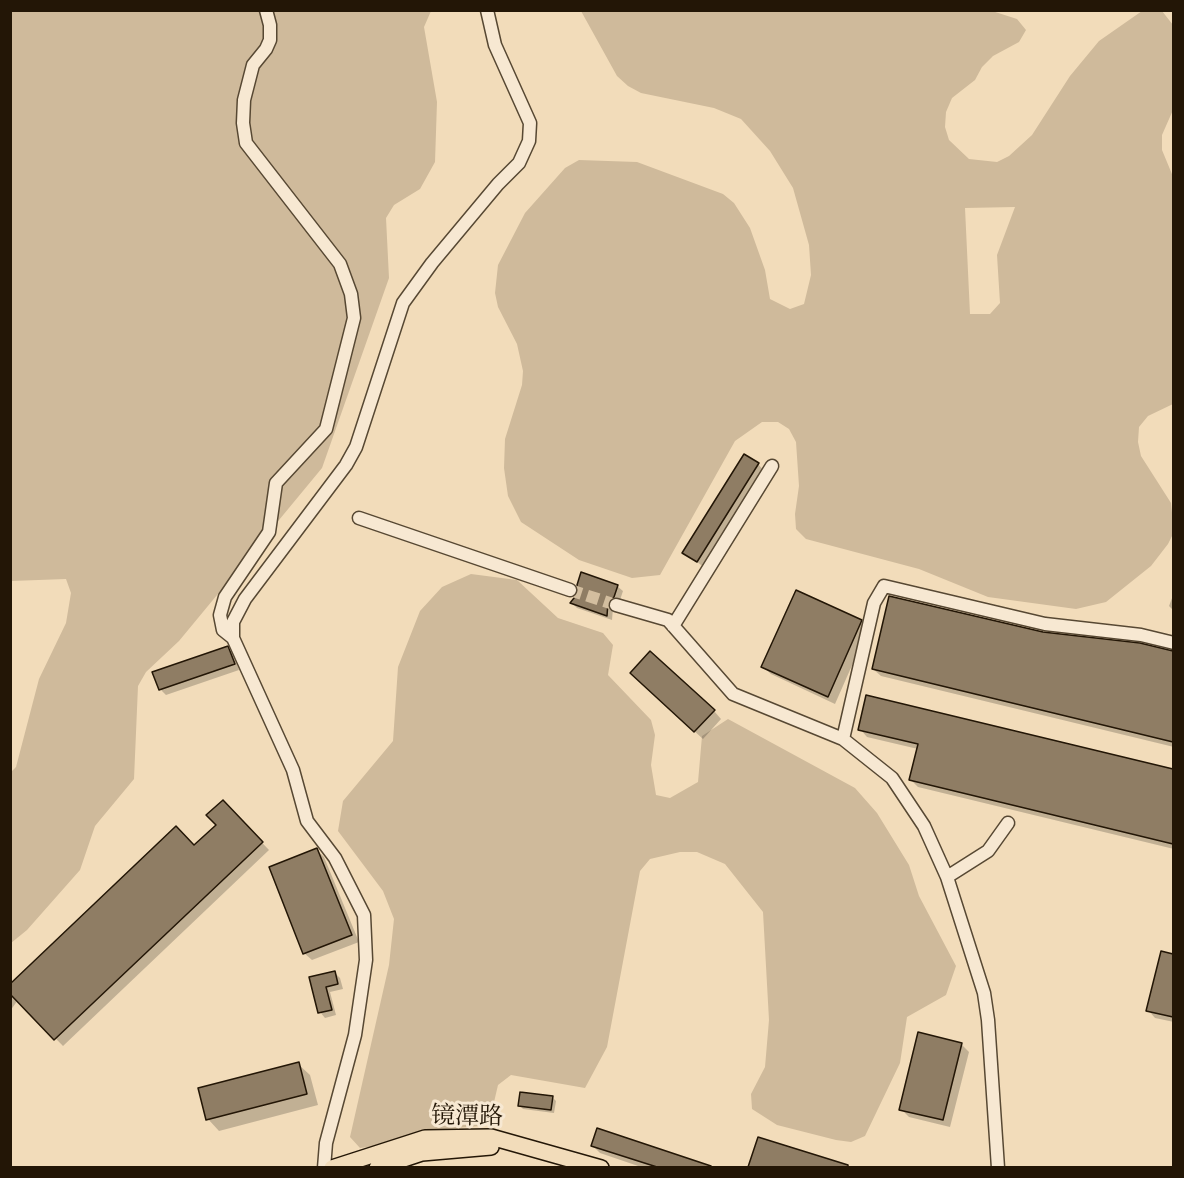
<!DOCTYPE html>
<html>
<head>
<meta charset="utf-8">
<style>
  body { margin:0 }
  #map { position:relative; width:1184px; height:1178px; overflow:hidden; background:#f2dcba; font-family:Vollkorn,serif }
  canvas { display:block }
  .frame { position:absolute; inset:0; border:12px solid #231606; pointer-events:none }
</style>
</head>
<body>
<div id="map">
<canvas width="1184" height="1178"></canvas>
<div class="frame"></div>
</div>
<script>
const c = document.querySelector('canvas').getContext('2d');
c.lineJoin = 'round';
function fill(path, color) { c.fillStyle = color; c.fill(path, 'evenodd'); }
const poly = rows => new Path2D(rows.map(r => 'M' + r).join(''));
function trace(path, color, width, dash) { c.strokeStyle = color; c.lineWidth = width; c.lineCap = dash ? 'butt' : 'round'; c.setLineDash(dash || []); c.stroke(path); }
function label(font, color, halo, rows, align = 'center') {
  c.font = font + ' Vollkorn,"Noto Serif SC",serif'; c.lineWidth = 6; c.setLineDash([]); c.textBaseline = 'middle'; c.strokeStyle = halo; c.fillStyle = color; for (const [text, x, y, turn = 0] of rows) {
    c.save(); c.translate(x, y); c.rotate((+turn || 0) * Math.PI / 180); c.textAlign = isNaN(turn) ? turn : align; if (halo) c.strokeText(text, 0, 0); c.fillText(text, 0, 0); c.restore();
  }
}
fill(poly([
  [989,10,1017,19,1026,30,1019,42,993,56,982,67,975,80,952,98,946,112,945,127,949,140,969,159,997,162,1009,156,1032,135,1070,76,1099,41,1142,11,1162,11,1173,25,1173,110,1162,135,1162,150,1174,179,1173,404,1148,416,1139,427,1138,442,1141,456,1171,503,1174,532,1168,544,1151,566,1106,602,1076,609,988,597,919,569,806,539,796,529,795,514,799,486,796,442,789,429,778,422,762,422,735,441,660,575,632,578,579,560,521,522,508,496,504,468,505,439,522,385,523,371,517,344,498,307,495,293,498,265,525,213,565,168,579,160,637,162,723,194,734,203,750,228,765,270,770,299,790,309,804,304,811,275,809,245,793,188,770,151,741,119,714,108,641,93,628,86,617,76,581,11],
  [1015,207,997,255,1000,303,990,314,970,314,965,208],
  [11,11,431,11,424,27,437,102,435,162,420,189,394,205,386,218,389,278,322,468,179,641,146,672,138,686,134,779,95,826,80,870,27,930,11,943,11,772,16,767,39,679,66,623,71,593,66,579,11,581],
  [471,574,517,580,558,618,603,633,613,645,608,675,651,720,655,735,651,765,656,795,670,798,698,782,702,736,728,719,855,788,877,813,909,865,919,896,956,966,946,995,907,1017,900,1063,865,1136,851,1142,836,1140,777,1125,752,1109,751,1094,765,1067,769,1020,763,912,725,864,697,852,680,852,650,859,640,871,607,1047,585,1088,511,1075,498,1085,491,1115,479,1126,434,1130,375,1146,360,1148,350,1137,389,965,394,919,383,891,338,831,343,801,393,741,398,667,420,611,442,587]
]), '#cfba9b');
fill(poly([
  [758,464,765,472,705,568,684,552],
  [617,586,623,591,619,603,613,608,612,620,577,608,572,603],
  [1174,593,1174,611,1169,606],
  [861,621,868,629,835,704,771,674,763,667],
  [1043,634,1174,652,1174,747,881,676,873,669],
  [227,648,233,653,239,670,166,695,160,689],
  [639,681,714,711,721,719,703,739],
  [868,697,1174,770,1174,849,918,787,911,780,918,749,867,737,860,729],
  [223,802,269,850,63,1046,18,1000,10,1011,10,986,194,847,218,825],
  [317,850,324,857,359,942,312,960,304,953],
  [1162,953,1174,956,1174,1022,1155,1018,1148,1010],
  [334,972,340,978,343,989,330,992,336,1015,325,1018,320,1012,311,978],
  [961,1044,969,1052,950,1127,909,1117,901,1109],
  [298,1064,310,1075,318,1105,219,1131,208,1119],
  [552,1097,556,1101,554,1113,523,1109,520,1106],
  [598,1130,711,1168,644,1168,600,1153,592,1145],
  [759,1138,850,1168,749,1168]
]), '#0003');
const building = poly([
  [744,454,759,463,697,562,682,553,744,454],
  [581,572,618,585,614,597,608,602,607,616,570,603,578,593,577,585,581,572],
  [796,590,862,620,828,697,761,667,796,590],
  [889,596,1043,632,1140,643,1173,651,1173,742,872,669,889,596],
  [228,646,235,664,159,690,152,672,228,646],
  [650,651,715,710,694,732,630,673,650,651],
  [866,695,1173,769,1173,844,909,780,918,744,858,730,866,695],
  [223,800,263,842,54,1040,10,994,10,984,176,826,194,845,216,825,206,815,223,800],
  [317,848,352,935,303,954,269,867,317,848],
  [1161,951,1173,954,1173,1017,1146,1011,1161,951],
  [335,971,338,984,326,987,332,1010,318,1013,309,977,335,971],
  [918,1032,962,1043,943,1120,899,1110,918,1032],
  [299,1062,307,1094,206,1120,198,1088,299,1062],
  [520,1092,553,1096,551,1110,518,1106,520,1092],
  [597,1128,711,1166,710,1167,657,1167,591,1146,597,1128],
  [758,1137,848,1165,848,1167,748,1167,758,1137]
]);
fill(building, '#8f7d64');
trace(building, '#231606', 1.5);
trace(poly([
  [570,590,616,605]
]), '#d3be9f', 12, [12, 6]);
const minor = poly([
  [359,518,570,590],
  [616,605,668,620,733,694,843,739,892,778,924,826,947,877,984,993,988,1020,998,1168],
  [673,626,772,466],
  [233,638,223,630,220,615,225,597,269,532,276,483,326,429,354,318,351,294,340,264,246,143,243,123,244,100,253,65,266,49,270,40,270,25,266,10],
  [843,739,874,603,884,586,1045,624,1141,635,1174,643],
  [947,877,988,851,1008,823],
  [324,1168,326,1143,355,1035,366,960,364,915,335,858,307,821,293,770,233,638,233,622,245,599,346,465,356,447,403,303,432,263,498,184,519,163,529,141,530,123,495,45,487,10]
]);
const major = poly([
  [332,1168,425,1138,491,1137,601,1168],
  [377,1168,422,1153,491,1147]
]);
trace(minor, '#574833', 15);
trace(major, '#231606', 18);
trace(minor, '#f7e8d2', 12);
trace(major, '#f2dcba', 15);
label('24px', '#231606', '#f7e8d2', [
  ["镜潭路",467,1119,1]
]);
</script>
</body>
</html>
